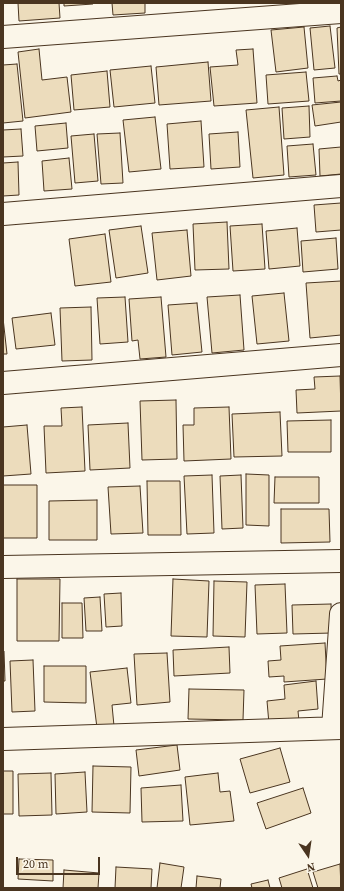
<!DOCTYPE html>
<html>
<head>
<meta charset="utf-8">
<style>
  body { margin:0 }
  #map { position:relative; width:344px; height:891px; overflow:hidden; background:#fbf6e9; font-family:"Source Serif 4",serif }
  canvas { display:block }
  .frame { position:absolute; inset:0; border:4px solid #4a3520; pointer-events:none }
  .north { position:absolute; left:288px; top:835px; width:40px; height:40px; -webkit-text-stroke:3px #fbf6e9; paint-order:stroke; rotate:167deg; font-size:11px; font-weight:700; line-height:16px; text-align:center; color:#4a3520 }
  .north::after { content:''; display:block; margin:auto; width:14px; height:18px; background:#4a3520; clip-path:polygon(50% 0,100% 100%,50% 72%,0 100%) }
  .scale { position:absolute; left:16px; top:857px; width:84px; height:18px; box-sizing:border-box; border:2px solid #4a3520; border-top:0; padding-left:5px; font-size:12px; line-height:14px; white-space:nowrap; color:#4a3520; -webkit-text-stroke:3px #fbf6e9; paint-order:stroke }
</style>
</head>
<body>
<div id="map">
<canvas width="344" height="891"></canvas>
<div class="frame"></div>
<div class="north">N</div>
<div class="scale">20 m</div>
</div>
<script>
const c = document.querySelector('canvas').getContext('2d');
c.lineJoin = 'round';
function fill(path, color) { c.fillStyle = color; c.fill(path, 'evenodd'); }
const poly = rows => new Path2D(rows.map(r => 'M' + r).join(''));
function trace(path, color, width, dash) { c.strokeStyle = color; c.lineWidth = width; c.lineCap = dash ? 'butt' : 'round'; c.setLineDash(dash || []); c.stroke(path); }
const building = poly([
  [18,3,59,3,60,18,19,21,18,3],
  [64,3,93,3,93,4,64,6,64,3],
  [112,3,145,3,145,13,113,15,112,3],
  [330,26,335,68,314,70,310,28,330,26],
  [304,27,308,68,276,72,271,30,304,27],
  [341,27,341,74,339,74,337,28,341,27],
  [39,49,42,80,67,77,71,112,25,118,18,52,39,49],
  [253,49,257,103,214,106,210,67,238,65,236,50,253,49],
  [208,62,211,101,159,105,156,67,208,62],
  [17,64,23,121,3,123,3,65,17,64],
  [151,66,155,103,114,107,110,70,151,66],
  [107,71,110,107,74,110,71,75,107,71],
  [306,72,309,101,268,104,266,75,306,72],
  [337,76,338,81,341,80,341,101,315,103,313,78,337,76],
  [341,102,341,122,315,126,312,105,341,102],
  [309,106,310,137,284,139,282,108,309,106],
  [279,107,284,175,253,178,246,110,279,107],
  [155,117,161,169,129,172,123,120,155,117],
  [201,121,204,167,170,169,167,124,201,121],
  [66,123,68,148,37,151,35,126,66,123],
  [21,129,23,156,3,157,3,130,21,129],
  [238,132,240,167,211,169,209,134,238,132],
  [120,133,123,183,101,184,97,134,120,133],
  [94,134,98,181,75,183,71,136,94,134],
  [313,144,316,175,289,177,287,146,313,144],
  [341,147,341,174,320,176,319,149,341,147],
  [69,158,72,189,44,191,42,161,69,158],
  [18,162,19,195,3,196,3,163,18,162],
  [341,203,341,230,316,232,314,205,341,203],
  [227,222,229,269,195,270,193,224,227,222],
  [262,224,265,269,233,271,230,226,262,224],
  [141,226,148,273,116,278,109,230,141,226],
  [297,228,300,266,269,269,266,231,297,228],
  [187,230,191,276,157,280,152,233,187,230],
  [105,234,111,282,75,286,69,239,105,234],
  [336,238,338,269,303,272,301,241,336,238],
  [341,281,341,335,310,338,306,283,341,281],
  [284,293,289,341,257,344,252,296,284,293],
  [240,295,244,350,212,353,207,297,240,295],
  [125,297,128,342,100,344,97,298,125,297],
  [161,297,166,357,140,359,138,340,132,341,129,299,161,297],
  [197,303,202,352,172,355,168,305,197,303],
  [91,307,92,360,62,361,60,308,91,307],
  [51,313,55,345,16,349,12,318,51,313],
  [3,318,7,354,3,354,3,318],
  [340,376,341,411,297,413,296,390,315,389,314,377,340,376],
  [176,400,177,459,142,460,140,401,176,400],
  [82,407,85,471,46,473,44,426,62,426,61,408,82,407],
  [229,407,231,459,184,461,183,425,194,425,194,408,229,407],
  [280,412,282,456,234,457,232,414,280,412],
  [331,420,331,452,288,452,287,421,331,420],
  [128,423,130,468,90,470,88,425,128,423],
  [27,425,31,474,3,476,3,427,27,425],
  [246,474,269,475,269,526,246,525,246,474],
  [212,475,214,533,187,534,184,476,212,475],
  [241,475,243,528,222,529,220,476,241,475],
  [275,477,319,477,319,503,274,503,275,477],
  [147,481,180,481,181,535,148,535,147,481],
  [3,485,37,485,37,538,3,538,3,485],
  [140,486,143,533,111,534,108,487,140,486],
  [97,500,97,540,49,540,49,501,97,500],
  [281,509,329,509,330,542,281,543,281,509],
  [17,579,60,579,59,641,17,641,17,579],
  [173,579,209,581,207,637,171,636,173,579],
  [214,581,247,582,245,637,213,636,214,581],
  [285,584,287,633,257,634,255,585,285,584],
  [121,593,122,626,106,627,104,594,121,593],
  [100,597,102,631,86,631,84,598,100,597],
  [62,603,82,603,83,638,62,638,62,603],
  [331,604,332,633,293,634,292,605,331,604],
  [325,643,327,679,284,682,284,676,269,677,268,661,281,660,280,646,325,643],
  [229,647,230,673,174,676,173,650,229,647],
  [3,651,4,651,5,681,3,681,3,651],
  [167,653,170,702,137,705,134,654,167,653],
  [33,660,35,711,12,712,10,661,33,660],
  [44,666,86,666,86,703,44,702,44,666],
  [127,668,131,703,112,705,114,726,97,728,90,672,127,668],
  [316,681,318,709,298,711,299,721,269,724,267,701,285,699,284,685,316,681],
  [189,689,244,690,243,720,188,719,189,689],
  [177,745,180,770,139,776,136,750,177,745],
  [280,748,290,782,250,793,240,759,280,748],
  [93,766,131,767,130,813,92,812,93,766],
  [3,771,13,771,13,814,3,814,3,771],
  [85,772,87,812,56,814,55,774,85,772],
  [51,773,52,815,19,816,18,774,51,773],
  [218,773,220,792,230,791,234,821,190,825,185,777,218,773],
  [181,785,183,821,142,822,141,788,181,785],
  [303,788,311,813,266,829,257,803,303,788],
  [19,859,53,860,53,881,18,879,19,859],
  [160,863,184,867,181,888,157,888,160,863],
  [340,864,341,888,318,888,313,872,340,864],
  [116,867,152,869,151,888,115,888,116,867],
  [307,869,313,888,282,888,279,878,307,869],
  [64,870,99,873,98,888,63,888,64,870],
  [197,876,221,879,220,888,196,888,197,876],
  [268,880,270,888,252,888,251,884,268,880]
]);
fill(building, '#ecdcbc');
trace(building, '#4a3520', 1);
const minor = poly([
  [3,37,341,12],
  [3,214,341,186],
  [3,383,341,355],
  [3,567,341,561],
  [333,728,341,614],
  [3,739,341,728]
]);
trace(minor, '#4a3520', 24);
trace(minor, '#fbf6e9', 22);
</script>
</body>
</html>
